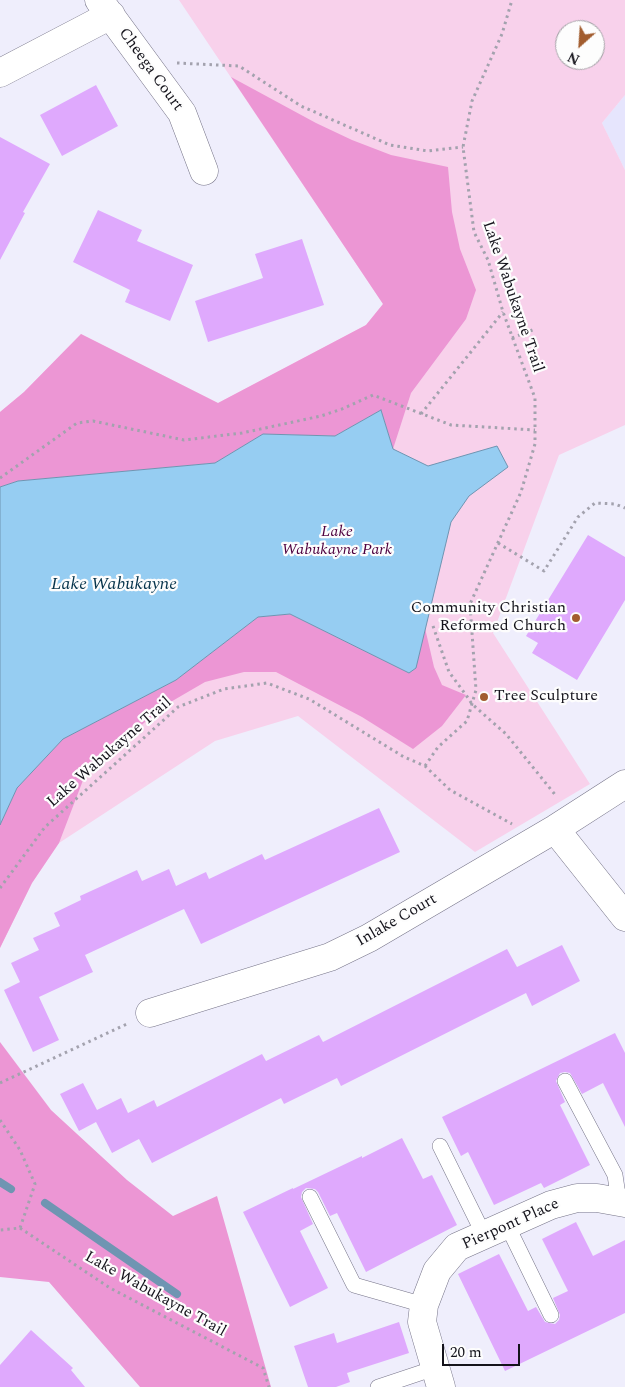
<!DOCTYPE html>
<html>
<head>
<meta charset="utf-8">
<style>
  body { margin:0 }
  #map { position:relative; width:625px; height:1387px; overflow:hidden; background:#efeefc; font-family:Spectral,serif }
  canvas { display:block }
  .north { position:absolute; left:555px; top:20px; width:50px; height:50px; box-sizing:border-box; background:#fdfdfd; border:1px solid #a09fa3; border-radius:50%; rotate:206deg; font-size:14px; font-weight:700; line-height:20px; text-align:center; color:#14131b }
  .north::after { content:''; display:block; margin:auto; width:18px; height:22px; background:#a25d2f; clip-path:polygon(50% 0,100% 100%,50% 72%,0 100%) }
  .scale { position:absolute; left:442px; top:1344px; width:78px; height:22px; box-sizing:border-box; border:2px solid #14131b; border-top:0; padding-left:6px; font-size:15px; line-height:18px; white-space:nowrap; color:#14131b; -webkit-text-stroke:4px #fdfdfd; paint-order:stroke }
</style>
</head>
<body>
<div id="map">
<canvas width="625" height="1387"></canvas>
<div class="north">N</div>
<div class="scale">20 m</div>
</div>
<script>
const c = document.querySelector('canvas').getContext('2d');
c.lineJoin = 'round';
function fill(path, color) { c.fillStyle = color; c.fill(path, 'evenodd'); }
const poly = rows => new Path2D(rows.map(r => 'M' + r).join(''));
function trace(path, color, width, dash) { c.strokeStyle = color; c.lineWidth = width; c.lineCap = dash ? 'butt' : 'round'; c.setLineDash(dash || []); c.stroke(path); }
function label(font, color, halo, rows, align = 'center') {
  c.font = font + ' Spectral,serif'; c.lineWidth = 4.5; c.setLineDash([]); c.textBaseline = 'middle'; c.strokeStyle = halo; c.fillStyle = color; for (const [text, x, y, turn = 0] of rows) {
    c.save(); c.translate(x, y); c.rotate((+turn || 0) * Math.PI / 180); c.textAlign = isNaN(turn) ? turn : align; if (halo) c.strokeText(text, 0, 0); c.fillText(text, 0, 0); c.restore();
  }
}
fill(poly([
  [625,95,625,170,602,123]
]), '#e6e5fd');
fill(poly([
  [179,0,625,0,625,95,602,123,625,170,625,425,559,455,493,633,590,784,475,852,298,716,215,741,59,843,32,883,0,948,0,412,24,392,81,334,218,403,366,325,383,304],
  [565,30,595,30,595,60,565,60]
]), '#f8d1eb');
fill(poly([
  [231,77,316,123,352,140,391,155,448,167,452,212,460,249,476,290,466,319,411,393,393,449,381,410,335,436,263,434,215,463,18,481,0,487,0,412,24,392,81,334,218,403,366,325,383,304],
  [290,614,409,673,416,667,425,628,434,667,442,685,466,695,442,726,413,749,362,717,276,672,244,672,205,682,162,707,85,775,59,843,32,883,0,948,0,825,17,788,63,739,176,680,258,617],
  [0,1042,51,1110,127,1180,173,1216,217,1196,271,1387,140,1387,49,1282,0,1277]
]), '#ec96d4');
const water = poly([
  [381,410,393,449,428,466,497,446,508,467,469,496,451,522,416,668,409,673,290,614,258,617,176,680,63,739,17,788,0,825,0,487,18,481,215,463,263,434,335,436,381,410]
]);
fill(water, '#96cdf2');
trace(water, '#6f95b2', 1);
trace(poly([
  [0,1182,11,1189],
  [45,1203,177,1294]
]), '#6f95b2', 8);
fill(poly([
  [96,85,118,126,62,156,40,115],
  [0,137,50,164,23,212,25,213,0,260],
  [98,210,142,230,137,241,193,265,170,321,125,302,130,290,73,262],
  [302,239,324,305,208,342,195,301,263,278,255,254],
  [588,535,625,557,625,600,577,680,532,653,538,643,526,636],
  [379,808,400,852,201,944,184,909,85,955,93,972,39,997,59,1040,33,1052,4,990,20,982,11,963,39,950,33,938,60,926,54,913,81,900,80,896,137,870,142,881,169,869,176,886,206,872,209,879,262,854,265,860],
  [562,945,580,981,532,1006,526,993,341,1086,337,1078,284,1104,281,1098,152,1163,139,1139,112,1153,96,1122,79,1131,60,1094,83,1083,97,1110,121,1098,128,1113,154,1100,157,1107,262,1054,266,1061,319,1035,323,1042,507,949,517,967],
  [615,1033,625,1053,625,1127,603,1083,582,1094,570,1073,565,1072,560,1073,556,1081,565,1102,560,1105,590,1165,544,1188,541,1183,494,1205,468,1152,461,1156,442,1117],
  [402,1138,423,1179,432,1175,457,1225,366,1272,337,1213,330,1216,318,1192,315,1189,306,1188,302,1192,301,1197,313,1224,300,1231,328,1288,290,1307,243,1212,293,1188,293,1189,362,1156,362,1158],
  [576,1222,593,1256,625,1240,625,1313,505,1371,458,1274,499,1254,528,1311,536,1307,545,1322,555,1324,559,1320,560,1315,553,1298,568,1291,542,1239],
  [399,1322,409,1353,347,1373,350,1382,336,1387,308,1387,294,1346,334,1333,337,1343],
  [31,1330,73,1368,71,1370,85,1387,0,1387,0,1365]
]), '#dfa9fd');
const lane = poly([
  [565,1081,615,1175,619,1202],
  [440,1146,484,1235],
  [310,1197,354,1285,424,1305],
  [507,1225,551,1315],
  [378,1387,435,1368]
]);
const street = poly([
  [99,0,182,113,204,171],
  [0,73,111,15],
  [555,829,625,917],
  [150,1013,330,957,369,938,555,829,625,784],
  [441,1387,422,1322,424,1305,437,1271,457,1247,551,1205,577,1198,597,1198,625,1203]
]);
trace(lane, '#767488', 16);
trace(street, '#767488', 29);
trace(poly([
  [177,63,239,66,301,106,390,145,428,151,463,147],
  [512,338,535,329],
  [421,414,503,312],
  [0,478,77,423,93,421,184,440,242,433,321,416,342,409,373,395,451,425,535,430],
  [498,543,544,571,578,517,595,503,615,504,625,508],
  [433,626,449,672,466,695,472,704,506,734,557,797],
  [425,766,438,747,467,721,476,690,470,604,521,492,535,444,535,398,503,312,488,260,474,232,463,147,472,101,502,34,512,0],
  [0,888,45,827,178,707,224,689,267,683,309,699,404,757,425,766,450,790,512,824],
  [0,1083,127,1024],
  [0,1120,20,1150,35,1184,20,1228,0,1230],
  [20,1228,110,1288,263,1368,269,1387]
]), '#a3a2ae', 3, [2.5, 4]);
trace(lane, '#fff', 15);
trace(street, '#fff', 28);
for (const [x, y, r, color] of [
  [576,618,5,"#a25d2f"],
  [484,697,5,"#a25d2f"]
]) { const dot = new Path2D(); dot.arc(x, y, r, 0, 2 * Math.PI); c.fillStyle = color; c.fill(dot); trace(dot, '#fdfdfd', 2); }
label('16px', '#14131b', '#fdfdfd', [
  ["Cheega Court",150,70,54],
  ["Lake Wabukayne Trail",512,297,71],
  ["Lake Wabukayne Trail",110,753,-41],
  ["Inlake Court",397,921,-30],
  ["Pierpont Place",511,1225,-24],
  ["Lake Wabukayne Trail",155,1295,29]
]);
label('italic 16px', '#4e003f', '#fdfdfd', [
  ["Lake",337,533],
  ["Wabukayne Park",337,551]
]);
label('16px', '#14131b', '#fdfdfd', [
  ["Community Christian",566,609],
  ["Reformed Church",566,627],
  ["Tree Sculpture",494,697,"left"]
], 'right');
label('italic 18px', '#06344c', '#fdfdfd', [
  ["Lake Wabukayne",114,585]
]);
</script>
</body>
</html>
